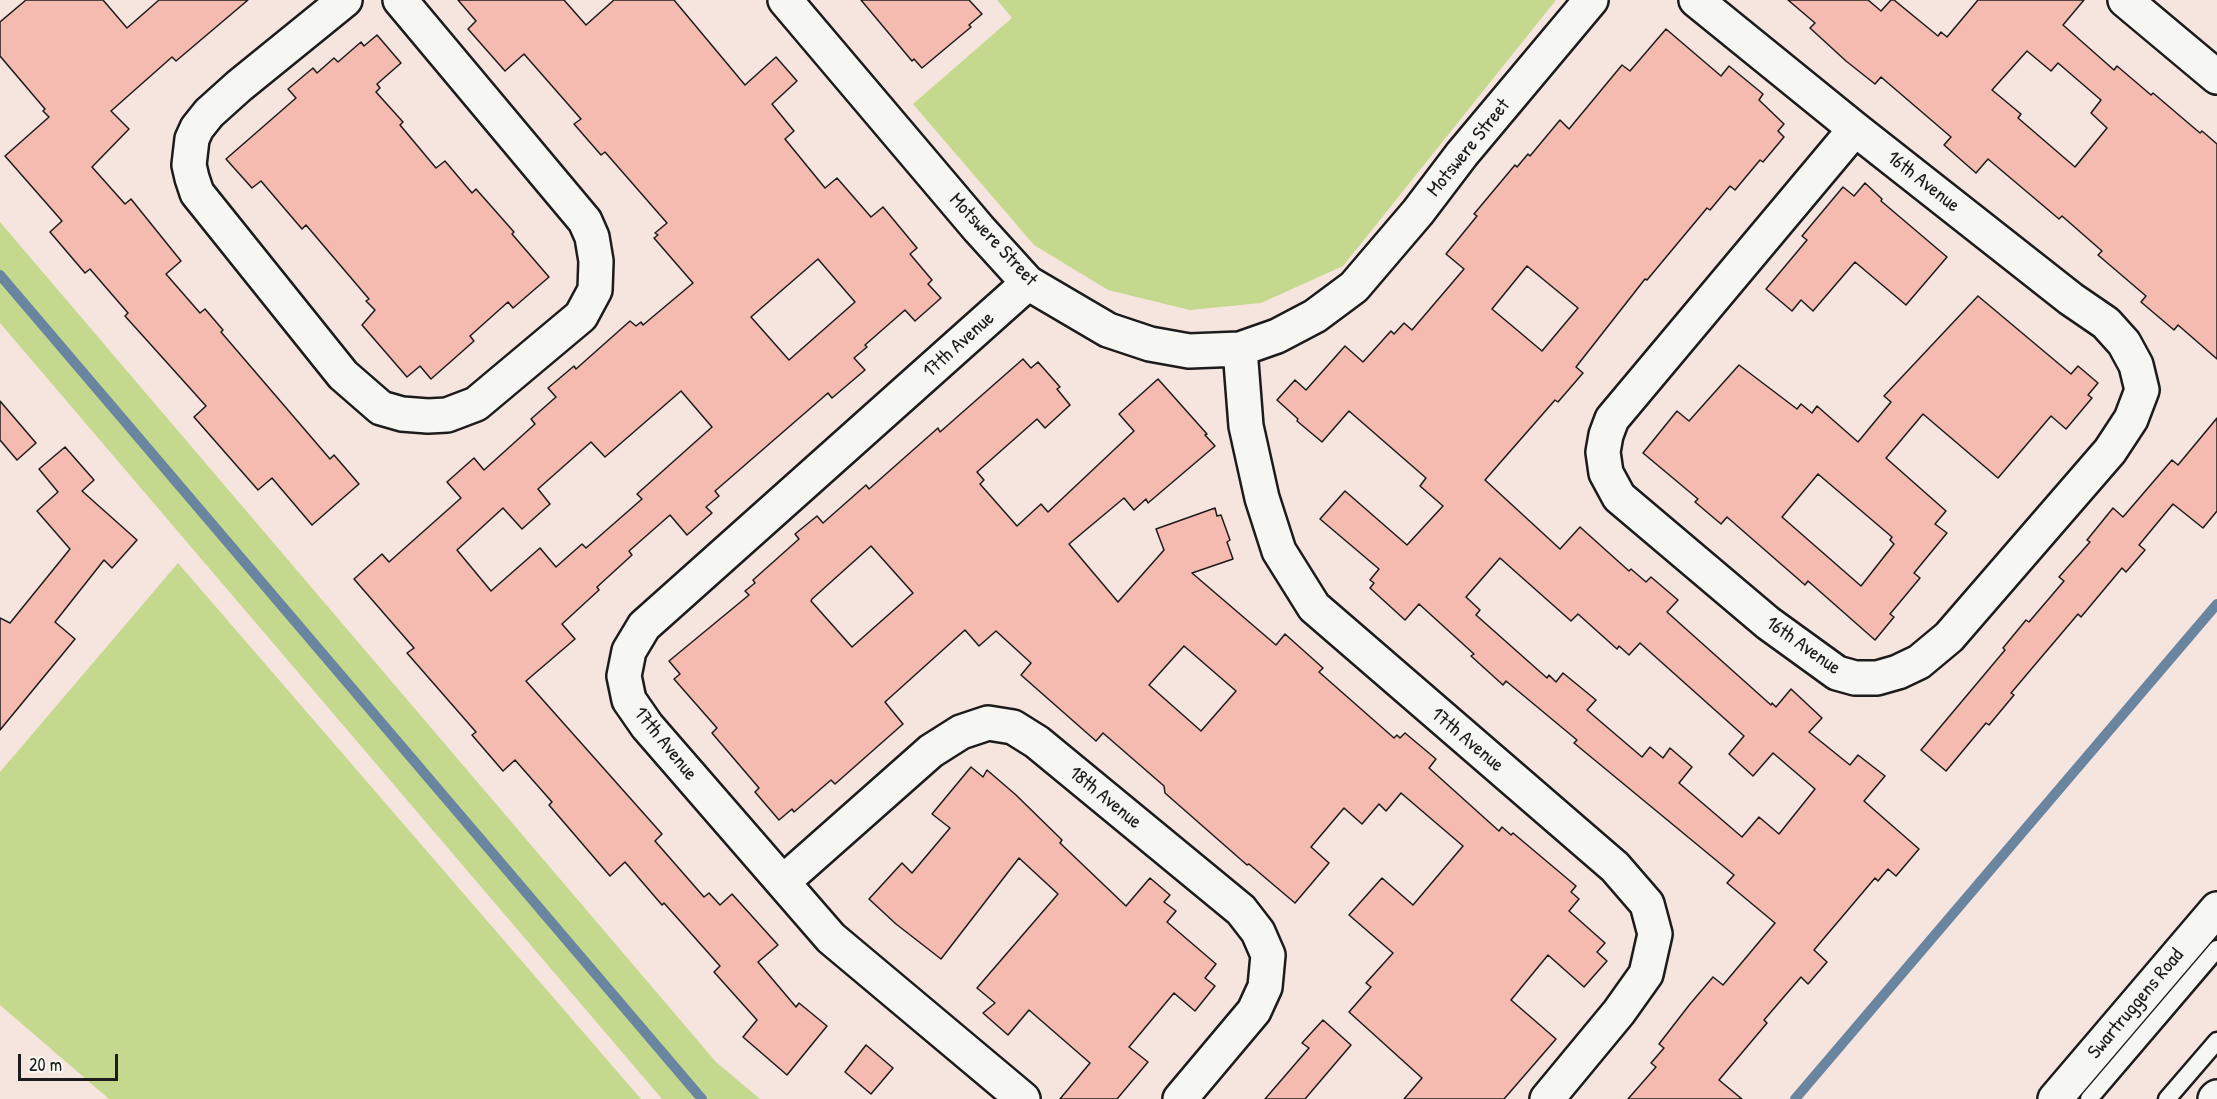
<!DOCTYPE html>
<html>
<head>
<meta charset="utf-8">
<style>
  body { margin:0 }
  #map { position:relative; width:2217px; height:1099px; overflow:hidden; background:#f6e4de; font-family:"Patrick Hand",sans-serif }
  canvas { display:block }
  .scale { position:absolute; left:18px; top:1054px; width:100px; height:27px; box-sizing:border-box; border:3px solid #1c1c1c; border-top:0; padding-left:8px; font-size:18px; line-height:21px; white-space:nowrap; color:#1c1c1c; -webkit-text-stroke:4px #f6f6f2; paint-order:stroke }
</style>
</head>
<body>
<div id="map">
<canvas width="2217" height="1099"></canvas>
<div class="scale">20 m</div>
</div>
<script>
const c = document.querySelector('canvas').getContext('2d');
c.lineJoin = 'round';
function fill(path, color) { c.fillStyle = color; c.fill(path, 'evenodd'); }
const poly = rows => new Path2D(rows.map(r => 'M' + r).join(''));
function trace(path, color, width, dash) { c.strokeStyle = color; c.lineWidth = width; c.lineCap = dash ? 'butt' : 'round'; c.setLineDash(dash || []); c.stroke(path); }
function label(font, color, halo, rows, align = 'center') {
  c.font = font + ' "Patrick Hand",sans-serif'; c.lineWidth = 4.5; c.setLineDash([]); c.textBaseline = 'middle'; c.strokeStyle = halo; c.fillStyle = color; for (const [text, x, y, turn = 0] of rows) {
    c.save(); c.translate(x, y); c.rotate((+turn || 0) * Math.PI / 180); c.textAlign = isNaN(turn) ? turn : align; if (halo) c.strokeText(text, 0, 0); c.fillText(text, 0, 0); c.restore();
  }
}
fill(poly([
  [997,0,1556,0,1343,266,1261,303,1190,310,1108,290,1034,245,913,104,1012,18],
  [0,222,716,1062,760,1099,662,1099,0,323],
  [178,563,641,1099,109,1099,0,1005,0,772]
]), '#c5d98e');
trace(poly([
  [0,275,702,1099],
  [1795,1099,2217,604]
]), '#6985a0', 10);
const building = poly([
  [26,0,103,0,127,28,159,0,248,0,176,61,172,57,111,111,129,129,92,167,125,204,131,199,181,261,166,274,200,313,205,309,223,330,221,332,330,459,334,455,359,484,312,525,272,478,258,490,194,417,206,406,125,316,128,313,90,269,85,273,50,232,62,221,5,156,49,117,43,111,45,109,0,56,0,22,26,0],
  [458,0,564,0,586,25,614,0,674,0,745,85,776,57,797,81,772,104,794,131,785,139,825,188,837,178,871,217,883,207,917,248,910,254,932,280,928,284,941,298,915,321,905,310,865,345,867,347,854,358,865,370,832,398,828,393,715,491,719,496,706,507,712,513,687,535,670,515,629,551,632,555,597,587,599,590,562,624,575,639,526,681,662,834,655,841,704,897,709,893,720,905,732,894,778,945,758,962,796,1007,799,1003,827,1026,787,1075,743,1037,757,1020,714,972,720,966,664,903,662,905,625,862,610,876,549,805,552,802,515,760,503,771,472,735,476,732,407,653,414,648,354,579,382,554,389,562,461,498,447,482,474,458,484,470,535,424,531,419,556,397,548,388,574,366,576,369,630,321,636,326,641,322,643,325,693,283,654,238,658,235,655,233,667,223,605,152,601,155,574,124,581,119,524,54,505,71,468,29,476,21,458,0],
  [818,259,855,302,789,360,751,317,818,259],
  [681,391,712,427,637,494,642,499,586,548,582,544,556,567,540,548,491,591,457,550,503,508,522,529,550,504,538,489,591,442,605,457,681,391],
  [861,0,969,0,982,14,969,25,971,27,922,68,914,59,912,61,861,0],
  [1788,0,1868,0,1881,11,1891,0,1894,0,1938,36,1941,32,1947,37,1978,0,2084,0,2063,25,2114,70,2117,66,2151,95,2153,93,2200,133,2202,131,2217,144,2217,359,2178,325,2174,330,2141,302,2146,296,2098,255,2102,251,2062,216,2059,219,1988,159,1976,173,1944,145,1951,137,1881,77,1875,84,1846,61,1810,28,1815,23,1788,0],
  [2027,51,2051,71,2058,63,2101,100,2091,113,2107,128,2075,167,2018,118,2021,114,1992,90,2027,51],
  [1666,29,1721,76,1729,66,1763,94,1759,100,1784,124,1778,131,1784,137,1763,162,1760,160,1735,190,1730,186,1710,210,1707,208,1647,280,1645,279,1576,367,1583,373,1558,402,1555,400,1485,480,1560,549,1580,527,1629,571,1631,569,1646,582,1651,577,1678,600,1667,612,1771,705,1772,703,1776,707,1791,689,1822,718,1809,732,1850,765,1858,755,1885,776,1864,801,1919,849,1896,876,1888,869,1878,881,1875,878,1814,950,1827,962,1808,984,1801,977,1764,1020,1767,1023,1719,1080,1742,1099,1628,1099,1656,1067,1651,1063,1664,1048,1659,1044,1690,1004,1713,977,1723,985,1775,923,1727,883,1734,875,1574,743,1577,740,1506,681,1503,685,1471,656,1474,654,1419,604,1405,620,1370,588,1374,583,1370,580,1379,569,1320,519,1345,491,1407,545,1443,506,1420,486,1426,478,1349,411,1322,442,1297,421,1298,419,1277,400,1295,380,1306,390,1345,346,1363,362,1391,331,1394,334,1404,323,1412,330,1464,269,1446,254,1477,216,1474,214,1515,165,1517,167,1528,154,1530,156,1560,120,1569,129,1622,65,1630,71,1666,29],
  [1527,266,1578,308,1542,351,1492,309,1527,266],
  [1500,558,1571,621,1578,614,1617,649,1619,646,1629,655,1640,643,1744,736,1729,754,1753,776,1773,753,1815,789,1779,834,1759,817,1742,837,1679,783,1692,767,1670,748,1663,758,1650,747,1642,757,1587,710,1596,700,1563,673,1556,682,1549,675,1547,678,1476,615,1480,610,1466,597,1500,558],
  [377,35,401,63,377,84,380,88,376,92,403,122,400,125,436,168,445,161,472,193,476,189,514,232,512,234,549,277,513,308,508,302,470,336,474,341,431,379,420,366,407,377,362,325,375,310,366,301,369,299,306,225,302,229,261,181,252,188,226,159,296,98,288,89,313,68,317,73,334,58,338,62,361,42,364,46,377,35],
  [1865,183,1882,199,1881,201,1947,257,1906,305,1855,262,1813,311,1801,300,1792,311,1766,289,1807,240,1802,236,1843,187,1854,196,1865,183],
  [1978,296,2071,374,2078,366,2098,383,2088,395,2092,398,2066,429,2051,416,1998,478,1923,414,1886,458,1946,511,1935,524,1947,533,1914,573,1920,578,1890,614,1894,617,1875,640,1808,581,1805,585,1727,517,1721,524,1695,502,1698,499,1643,453,1677,411,1689,421,1739,365,1797,409,1801,404,1812,413,1817,406,1858,442,1891,402,1884,396,1978,296],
  [1818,474,1892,537,1890,540,1894,544,1861,586,1782,517,1818,474],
  [1023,359,1031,368,1038,362,1060,387,1057,389,1070,405,1045,428,1037,419,977,472,984,480,980,484,1017,526,1041,504,1048,512,1134,431,1119,414,1158,379,1207,434,1205,435,1215,446,1148,503,1146,499,1134,510,1124,498,1069,544,1118,602,1164,550,1156,529,1215,508,1217,516,1221,515,1230,540,1227,542,1233,559,1192,573,1276,645,1285,634,1323,668,1319,672,1394,738,1397,735,1400,738,1405,733,1436,759,1429,768,1499,831,1502,827,1511,835,1513,833,1576,886,1571,892,1579,899,1569,911,1605,943,1597,952,1607,961,1584,987,1548,955,1511,1000,1556,1039,1504,1099,1404,1099,1422,1078,1349,1012,1371,987,1366,983,1393,953,1349,915,1382,878,1413,905,1463,846,1401,793,1386,811,1379,804,1362,824,1344,808,1311,847,1329,863,1295,903,1249,864,1247,865,1165,793,1164,786,1103,733,1096,741,1021,675,1031,663,996,631,979,646,965,630,885,702,903,724,835,784,831,780,794,812,792,809,779,820,755,792,759,788,712,733,717,728,674,679,680,674,669,661,749,595,745,591,755,583,753,580,799,539,795,534,817,516,823,523,866,485,869,489,938,428,940,432,1023,359],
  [871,546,913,593,852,647,811,601,812,599,871,546],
  [1184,646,1236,691,1201,731,1149,685,1184,646],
  [0,401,36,443,17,460,0,440,0,401],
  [2217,418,2217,511,2203,528,2173,504,2139,545,2145,550,2126,572,2122,568,2081,617,2078,614,2011,693,2014,695,1989,725,1986,723,1946,771,1921,750,2005,650,2003,648,2026,620,2029,622,2064,581,2059,577,2090,542,2087,540,2113,508,2123,517,2172,460,2178,465,2217,418],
  [65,447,94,480,82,491,137,540,112,568,104,560,55,622,75,639,0,730,0,618,10,623,70,549,37,511,58,492,39,469,65,447],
  [971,767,983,777,987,770,1016,795,1062,840,1060,843,1126,906,1150,878,1170,895,1164,902,1176,911,1167,922,1216,964,1205,978,1215,986,1195,1011,1174,993,1129,1047,1148,1062,1117,1099,1060,1099,1090,1063,1029,1010,1008,1035,983,1013,995,1003,977,988,1058,894,1019,858,941,959,896,924,869,899,902,863,912,873,950,828,932,814,971,767],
  [1323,1020,1351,1045,1305,1099,1265,1099,1309,1048,1302,1043,1323,1020],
  [866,1045,893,1068,871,1094,845,1072,866,1045]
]);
fill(building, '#f6bbb0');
trace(building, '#1c1c1c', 1.5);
const lane = poly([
  [2089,1099,2217,949],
  [2167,1099,2217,1041]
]);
const street = poly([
  [345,0,239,86,209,113,197,128,192,139,189,165,192,178,197,193,343,375,381,408,402,414,428,416,447,415,476,404,581,316,595,290,596,261,592,237,585,221,400,0],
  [785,0,979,229,1028,283,1108,330,1150,344,1189,351,1240,349,1277,336,1315,316,1354,287,1418,212,1462,154,1591,0],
  [1696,0,1855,129,2071,299,2106,323,2124,343,2136,365,2142,390,2131,419,2110,451,1949,637,1919,662,1898,672,1877,678,1855,678,1837,673,1768,623,1619,497,1606,473,1603,452,1606,435,1612,419,1855,129],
  [2125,0,2217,77],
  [1240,349,1246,426,1262,498,1279,551,1314,607,1615,867,1647,904,1655,934,1646,974,1619,1012,1547,1099],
  [783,882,931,751,961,732,988,723,1013,727,1037,742,1241,910,1258,932,1268,955,1265,987,1254,1011,1180,1099],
  [1023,1099,831,938,647,726,629,700,624,676,629,651,644,626,1028,283]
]);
const secondary = poly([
  [2055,1099,2217,909],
  [2215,1099,2217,1097]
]);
trace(lane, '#1c1c1c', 21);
trace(street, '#1c1c1c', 38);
trace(secondary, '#1c1c1c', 38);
trace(lane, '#f6f6f2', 16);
trace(street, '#f6f6f2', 33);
trace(secondary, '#f6f6f2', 33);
label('20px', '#1c1c1c', '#f6f6f2', [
  ["Motswere Street",1469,148,-51],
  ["16th Avenue",1923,182,38],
  ["Motswere Street",993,240,47],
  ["17th Avenue",959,345,-42],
  ["16th Avenue",1803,646,35],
  ["17th Avenue",1467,740,40],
  ["17th Avenue",665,744,51],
  ["18th Avenue",1105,798,39],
  ["Swartruggens Road",2136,1004,-50]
]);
</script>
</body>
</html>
